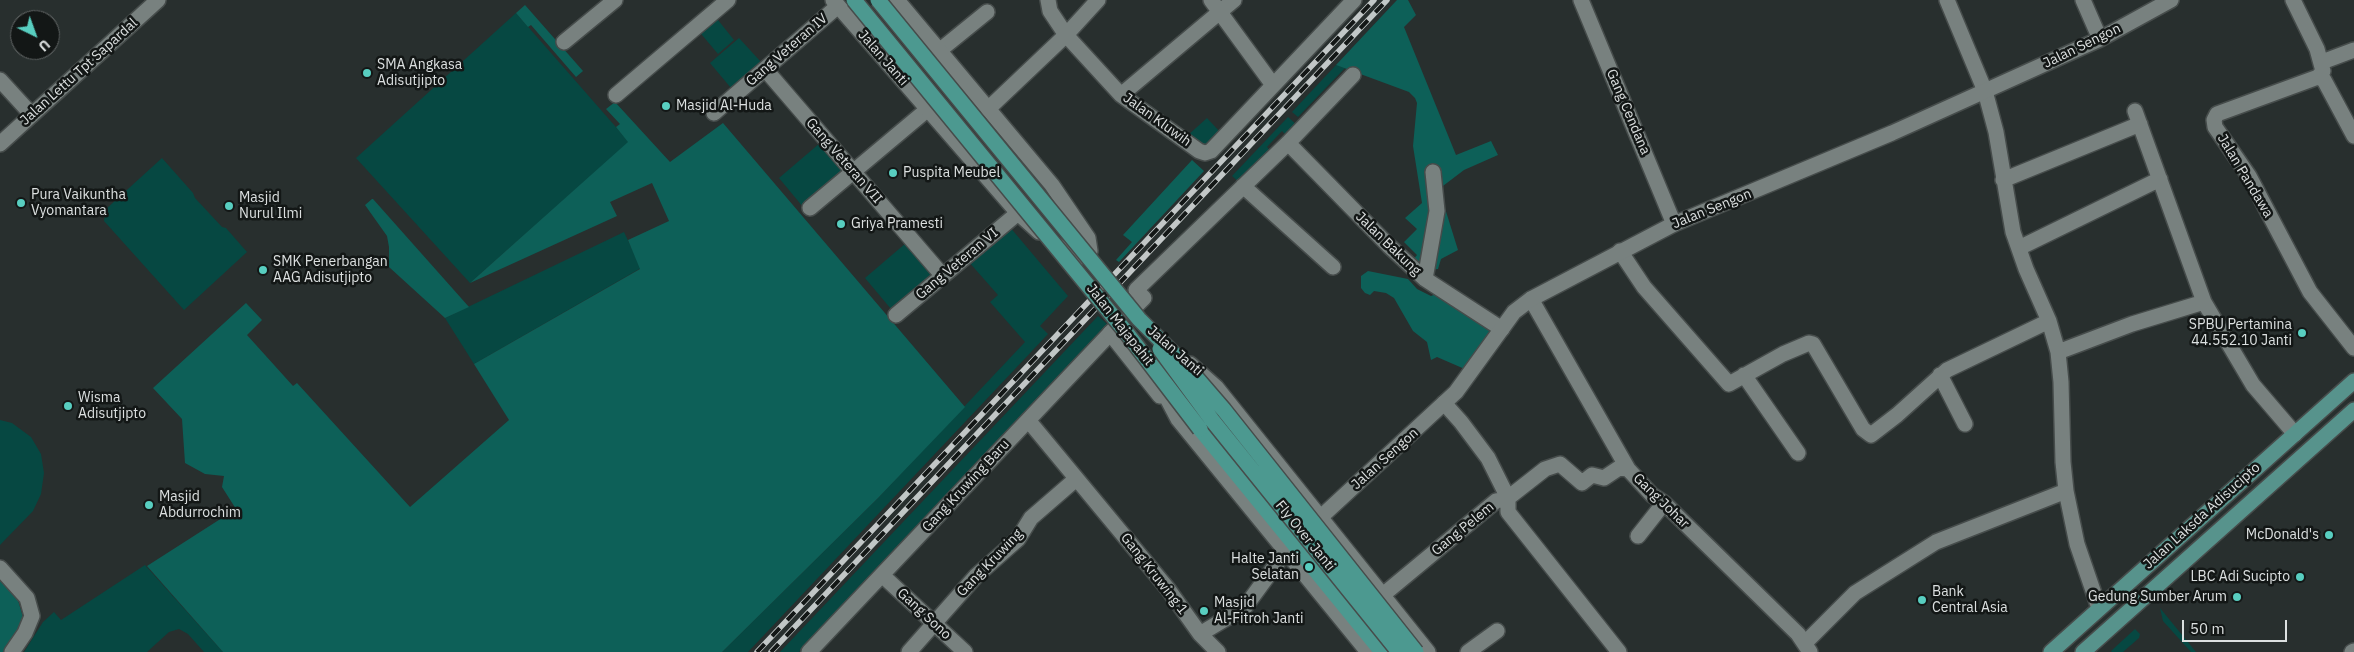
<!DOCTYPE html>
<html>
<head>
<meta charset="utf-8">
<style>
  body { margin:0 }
  #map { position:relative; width:2354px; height:652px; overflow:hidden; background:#282f2e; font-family:"IBM Plex Sans",sans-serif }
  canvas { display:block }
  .north { position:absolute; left:10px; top:10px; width:50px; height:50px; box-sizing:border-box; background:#131716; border:1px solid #636767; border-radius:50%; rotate:138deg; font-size:14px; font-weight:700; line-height:20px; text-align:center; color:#dce0e0 }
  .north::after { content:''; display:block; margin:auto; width:18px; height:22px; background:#58cec0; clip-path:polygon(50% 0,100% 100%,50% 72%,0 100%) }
  .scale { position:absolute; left:2182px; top:620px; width:105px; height:22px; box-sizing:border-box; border:2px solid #dce0e0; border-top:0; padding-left:6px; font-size:15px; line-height:18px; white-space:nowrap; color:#dce0e0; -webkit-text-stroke:4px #131716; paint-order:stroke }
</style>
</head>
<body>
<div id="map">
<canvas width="2354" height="652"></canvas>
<div class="north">U</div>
<div class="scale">50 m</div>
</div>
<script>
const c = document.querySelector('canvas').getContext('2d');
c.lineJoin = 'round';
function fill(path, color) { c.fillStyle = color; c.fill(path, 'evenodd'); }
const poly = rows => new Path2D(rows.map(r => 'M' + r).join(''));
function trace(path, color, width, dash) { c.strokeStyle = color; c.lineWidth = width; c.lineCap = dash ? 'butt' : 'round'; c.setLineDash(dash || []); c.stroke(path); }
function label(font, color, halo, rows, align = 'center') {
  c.font = font + ' "IBM Plex Sans",sans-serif'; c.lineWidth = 5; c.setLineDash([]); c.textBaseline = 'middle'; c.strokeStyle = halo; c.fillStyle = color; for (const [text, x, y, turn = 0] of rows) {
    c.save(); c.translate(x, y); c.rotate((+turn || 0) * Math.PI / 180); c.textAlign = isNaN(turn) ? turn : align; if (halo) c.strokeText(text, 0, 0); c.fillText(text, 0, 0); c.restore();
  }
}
fill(poly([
  [516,13,629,142,470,283,356,158],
  [714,15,734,40,718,54,697,29],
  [739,38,761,62,731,88,710,63],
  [1336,65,1345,68,1298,117,1292,112],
  [1288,117,1298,126,1288,137,1282,131,1267,147,1272,152,1241,184,1232,176],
  [1207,118,1221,133,1205,149,1187,136],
  [820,143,845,172,803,207,779,178],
  [162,158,193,193,195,198,222,227,226,228,247,252,184,310,104,221,106,209],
  [1009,226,1068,296,1040,326,1048,334,748,652,722,652,878,498,1025,342,990,302,998,295,968,261],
  [624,232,641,268,474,364,445,318],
  [906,243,932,274,891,309,865,278],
  [1098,316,1108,325,799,652,780,652],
  [0,420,12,423,31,437,41,454,44,473,41,494,33,511,0,545],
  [145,565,223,652,204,652,188,634,179,629,169,632,147,652,24,652,43,622,54,612,61,620],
  [2160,608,2196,652,2191,652,2163,621],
  [2135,629,2140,634,2139,638,2123,652,2112,652,2111,651]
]), '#064842');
fill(poly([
  [1397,0,1408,0,1416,15,1404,27,1456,155,1491,141,1498,155,1464,170,1439,189,1458,250,1441,259,1438,269,1421,271,1411,262,1417,255,1404,242,1417,229,1405,218,1422,203,1413,146,1417,103,1415,98,1409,92,1336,65],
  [525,5,583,71,576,77,531,25,528,27,516,13],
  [615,102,670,162,723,123,965,407,878,498,722,652,223,652,147,566,236,509,222,487,224,476,205,474,185,463,182,419,153,388,246,303,262,320,247,335,293,386,297,383,410,507,509,420,474,364,640,269,628,240,669,221,652,183,610,202,617,216,470,283,628,142,616,127,620,124,606,109],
  [1192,160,1204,171,1119,262,1116,260,1132,242,1123,235],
  [372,199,373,199,469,307,445,318,389,267,389,247,387,236,365,205],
  [1368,271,1408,279,1417,289,1431,296,1436,294,1496,330,1467,370,1437,357,1431,360,1427,342,1413,331,1394,298,1386,293,1374,291,1370,295,1365,293,1361,288,1361,276],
  [0,580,17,597,23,617,19,629,3,652,0,652]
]), '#0d6058');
const minor = poly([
  [1048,0,1050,11,1066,35,1121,95,1199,151,1205,153,1211,151,1354,0],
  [1211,0,1273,85],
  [1581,0,1674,224],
  [1947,0,1985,91,1996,132,2013,232,2026,269,2049,321,2058,352,2061,382,2063,462,2066,491,2077,544,2099,608],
  [2293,0,2317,49,2323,71,2318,77,2217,114,2214,120,2215,127,2249,176,2310,292,2354,348],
  [564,42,615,0],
  [939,51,987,12],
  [2322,62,2354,50],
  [765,69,943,276],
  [2318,77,2324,80,2354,136],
  [0,80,32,115],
  [616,95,728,0],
  [1121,95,1234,0],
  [988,109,1066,35,1098,0],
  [2135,111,2204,302,2253,385,2295,434],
  [714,113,838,6],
  [1288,143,1389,246,1425,279,1502,329],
  [0,144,158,0],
  [2003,180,2140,124],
  [1243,186,1333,267],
  [810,208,928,109],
  [2019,248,2160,179],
  [1620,251,1644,287,1729,384,1783,354,1809,343,1813,344,1863,429,1871,435,1897,415,1947,370,2049,321],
  [1425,279,1437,211,1433,172],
  [1531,299,1628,469,1652,495,1664,503,1798,634,1810,652],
  [1130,312,1144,298,1136,290,1288,143,1353,75],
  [896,315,1018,213],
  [2058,352,2132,324,2204,302],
  [1744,375,1798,453],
  [1940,375,1965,424],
  [1444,403,1461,422,1488,458,1508,498,1508,512,1619,652],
  [1028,420,1168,589,1200,634,1218,652],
  [1638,536,1664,503],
  [0,568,27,598,32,616,25,633,12,652],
  [882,575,965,652],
  [1384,594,1496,501,1508,498,1545,469,1560,464,1582,483,1592,475,1604,478,1619,468,1628,469],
  [1200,634,1245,607,1286,551],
  [1805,643,1855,593,1936,542,2066,491],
  [809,652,1119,324],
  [909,652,976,576,1018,539,1031,518,1076,479],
  [1468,652,1497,631],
  [2352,652,2354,651]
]);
const tertiary = poly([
  [833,0,1018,213,1039,232],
  [897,0,1052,185,1088,238,1090,251,1088,256,1077,257,1058,246],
  [2083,0,2100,39],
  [1110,333,1160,396],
  [1190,364,1216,387,1428,652],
  [1158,381,1178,419,1368,652],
  [1322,516,1456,392,1514,312,1531,299,1674,224,1892,133,2100,39,2171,0]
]);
const primary = poly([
  [2051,652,2354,381],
  [2083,652,2354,410]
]);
const trunk = poly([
  [1200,429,1382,652]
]);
trace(minor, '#464c4b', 18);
trace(tertiary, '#464c4b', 18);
trace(primary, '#464c4b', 18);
trace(trunk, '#464c4b', 18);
trace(minor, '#78817f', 15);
trace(tertiary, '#78817f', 15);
trace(primary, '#57938c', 15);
trace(trunk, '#4c9990', 15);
const rail = poly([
  [757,652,1374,0],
  [771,652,1387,0]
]);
trace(rail, '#c2c7c7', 5.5);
trace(rail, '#131716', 4, [11]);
const trunkBridge = poly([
  [854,0,1126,332,1200,429],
  [878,0,1139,319,1186,366,1224,410,1416,652],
  [1160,349,1212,420,1399,652]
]);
trace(trunkBridge, '#464c4b', 18, []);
trace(trunkBridge, '#4c9990', 15);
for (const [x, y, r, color] of [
  [367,73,5,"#58cec0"],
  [666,106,5,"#58cec0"],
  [893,173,5,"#58cec0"],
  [21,203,5,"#58cec0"],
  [229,206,5,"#58cec0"],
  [841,224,5,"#58cec0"],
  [263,270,5,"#58cec0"],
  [2302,333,5,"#58cec0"],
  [68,406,5,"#58cec0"],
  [149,505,5,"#58cec0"],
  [2329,535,5,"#58cec0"],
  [1309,567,5,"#58cec0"],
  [2300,577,5,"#58cec0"],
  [2237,597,5,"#58cec0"],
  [1922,600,5,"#58cec0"],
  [1204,611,5,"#58cec0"]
]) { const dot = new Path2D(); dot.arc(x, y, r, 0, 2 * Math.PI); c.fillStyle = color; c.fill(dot); trace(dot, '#131716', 2); }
label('14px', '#dce0e0', '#131716', [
  ["Jalan Sengon",2082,46,-26],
  ["Gang Veteran IV",787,50,-41],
  ["Jalan Janti",883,58,49],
  ["Jalan Lettu Tpt Sapardal",79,72,-42],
  ["Gang Cendana",1628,112,67],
  ["Jalan Kluwih",1157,120,36],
  ["Gang Veteran VII",844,161,49],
  ["Jalan Pandawa",2245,176,59],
  ["Jalan Sengon",1712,209,-22],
  ["Jalan Bakung",1388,244,44],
  ["Gang Veteran VI",957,264,-40],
  ["Jalan Majapahit",1120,325,52],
  ["Jalan Janti",1175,351,41],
  ["Jalan Sengon",1385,459,-42],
  ["Gang Kruwing Baru",966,486,-47],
  ["Gang Johar",1661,501,44],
  ["Jalan Laksda Adisucipto",2202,516,-42],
  ["Gang Pelem",1463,529,-39],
  ["Fly Over Janti",1305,536,51],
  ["Gang Kruwing",990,563,-46],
  ["Gang Kruwing 1",1154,574,52],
  ["Gang Sono",924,614,43]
]);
label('14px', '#dce0e0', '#131716', [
  ["SMA Angkasa",377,65],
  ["Adisutjipto",377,81],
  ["Masjid Al-Huda",676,106],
  ["Puspita Meubel",903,173],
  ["Pura Vaikuntha",31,195],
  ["Vyomantara",31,211],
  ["Masjid",239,198],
  ["Nurul Ilmi",239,214],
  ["Griya Pramesti",851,224],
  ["SMK Penerbangan",273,262],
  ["AAG Adisutjipto",273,278],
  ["SPBU Pertamina",2292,325,"right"],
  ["44.552.10 Janti",2292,341,"right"],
  ["Wisma",78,398],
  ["Adisutjipto",78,414],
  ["Masjid",159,497],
  ["Abdurrochim",159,513],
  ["McDonald's",2319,535,"right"],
  ["Halte Janti",1299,559,"right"],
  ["Selatan",1299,575,"right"],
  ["LBC Adi Sucipto",2290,577,"right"],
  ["Bank",1932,592],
  ["Central Asia",1932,608],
  ["Gedung Sumber Arum",2227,597,"right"],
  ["Masjid",1214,603],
  ["Al-Fitroh Janti",1214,619]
], 'left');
</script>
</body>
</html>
